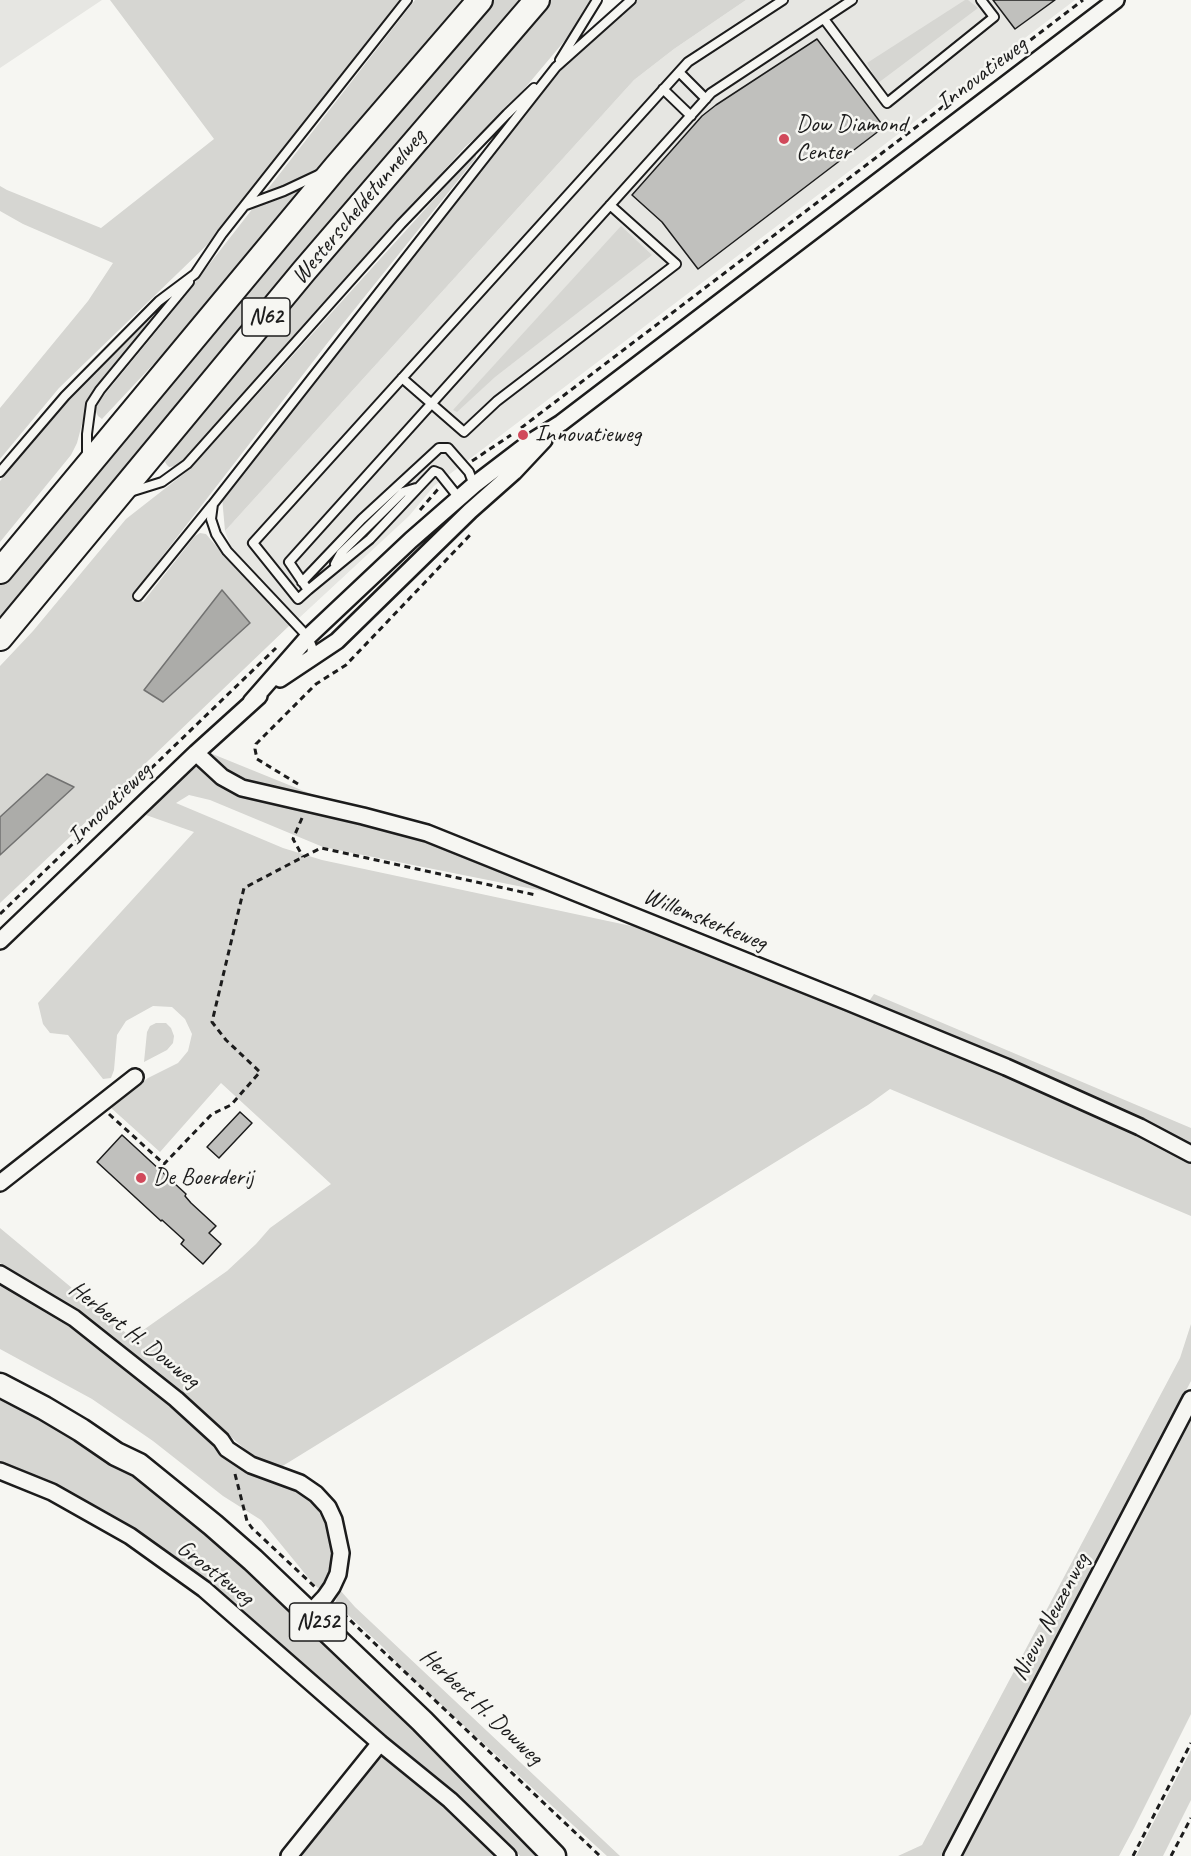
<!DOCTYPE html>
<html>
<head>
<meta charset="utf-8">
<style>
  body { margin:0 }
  canvas { display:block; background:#f6f6f2 }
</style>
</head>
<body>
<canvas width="1191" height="1856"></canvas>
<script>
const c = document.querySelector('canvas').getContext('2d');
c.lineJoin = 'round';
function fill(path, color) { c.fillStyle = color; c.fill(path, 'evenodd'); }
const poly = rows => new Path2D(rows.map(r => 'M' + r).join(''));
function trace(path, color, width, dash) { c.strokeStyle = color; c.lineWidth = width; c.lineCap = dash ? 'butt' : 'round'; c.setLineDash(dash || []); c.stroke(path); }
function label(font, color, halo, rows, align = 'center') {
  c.font = font + ' Caveat,sans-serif'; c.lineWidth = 5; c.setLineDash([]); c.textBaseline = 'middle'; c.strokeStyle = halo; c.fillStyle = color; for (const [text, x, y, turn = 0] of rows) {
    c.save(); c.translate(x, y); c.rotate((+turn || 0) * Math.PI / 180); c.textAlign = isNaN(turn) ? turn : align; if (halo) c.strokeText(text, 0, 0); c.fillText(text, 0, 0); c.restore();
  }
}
fill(poly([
  [0,0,102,0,0,68],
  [746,0,1075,0,434,486,409,516,298,619,231,547,225,531,634,80,674,49]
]), '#e6e6e2');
fill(poly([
  [110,0,401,0,207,245,59,388,0,459,0,408,88,301,113,263,23,224,0,211,0,186,7,190,101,228,214,139],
  [415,0,466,0,191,324,102,419,98,416,96,412,96,407,105,394,169,316],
  [493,0,521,0,351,197,208,365,86,519,0,619,0,585,206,338],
  [546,0,594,0,577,26,504,113,465,147,182,461,176,466,169,467,167,465,165,462,190,420],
  [637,0,746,0,674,49,634,80,225,531,222,497,493,153,579,49],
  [965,0,968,0,978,8,878,83,867,63],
  [476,153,476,158,329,341,133,594,143,602,195,536,200,533,206,534,234,567,290,625,126,782,108,801,0,903,0,855,74,787,47,774,0,817,0,666,33,631,126,519,190,469],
  [621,226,652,255,495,377,457,412,453,410],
  [162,305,89,397,77,443,71,455,0,542,0,481,69,398],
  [210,753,558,894,323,847,210,800,189,795,176,803,283,848,322,860,650,930,1085,1108,1138,1131,1191,1161,1191,1216,890,1089,868,1105,281,1467,254,1457,159,1374,78,1310,0,1263,0,1228,132,1338,227,1271,256,1244,270,1228,331,1184,221,1083,160,1152,110,1107,148,1078,178,1063,188,1051,192,1034,185,1019,172,1007,153,1006,126,1021,117,1035,114,1070,111,1078,103,1079,68,1035,50,1033,43,1024,38,1003,194,832,146,815,161,797],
  [874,994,1191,1128,1191,1147,867,1004],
  [156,1023,166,1023,171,1028,174,1036,173,1043,167,1050,144,1062,147,1032,150,1026],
  [0,1282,69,1323,149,1387,245,1472,291,1488,314,1504,325,1523,332,1542,332,1560,329,1577,321,1587,318,1588,311,1581,261,1520,223,1496,153,1441,92,1399,0,1349],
  [1191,1324,1191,1381,943,1856,898,1856,922,1845,1180,1358],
  [0,1391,107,1454,207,1531,383,1696,542,1856,520,1856,471,1807,410,1756,377,1735,233,1604,177,1558,106,1511,55,1485,0,1461],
  [1191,1408,1191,1714,1134,1828,1119,1856,963,1856],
  [340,1590,355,1607,620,1856,607,1856,404,1671,384,1648,335,1603],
  [1191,1750,1191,1800,1163,1856,1136,1856],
  [383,1758,390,1759,505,1856,303,1856,298,1852,374,1759]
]), '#d6d6d2');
const water = poly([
  [222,590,250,623,163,702,144,690,222,590],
  [47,774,74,787,0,855,0,817,47,774]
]);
fill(water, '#acaca9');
trace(water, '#727271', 1.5);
const building = poly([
  [993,0,1055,0,1015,29,993,0],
  [817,39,884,127,698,269,662,222,632,195,702,116,716,105,817,39],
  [240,1112,252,1123,219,1158,207,1147,240,1112],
  [122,1135,186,1194,185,1196,191,1203,216,1226,209,1233,221,1244,203,1264,181,1244,184,1240,162,1220,161,1221,97,1162,122,1135]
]);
fill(building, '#c0c0bd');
trace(building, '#1c1c1c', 1.5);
const service = poly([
  [783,0,688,62,253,543,298,599,308,590,289,562,711,93,852,0],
  [824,19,887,103,994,17,981,0],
  [560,60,597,0],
  [679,72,706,99],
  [663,89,691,116],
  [246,205,284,191,318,175],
  [402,378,464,432,497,401,676,264,610,205],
  [87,457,87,434,91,404,100,390,189,282],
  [0,472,65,396,159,301,195,274,222,234,407,0],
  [130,492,162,482,187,464,401,224,507,114,534,88],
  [335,564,341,553,403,492,416,488],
  [302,582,362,519,439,448,448,448,469,472,474,485],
  [308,590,370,539,434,471,439,473,459,498],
  [138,596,212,505],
  [311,657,312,647,308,637,227,551,216,534,211,519,213,504,556,67,631,0]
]);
const minor = poly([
  [280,679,337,641,470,511,514,472,544,440],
  [251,702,308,637,411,540,474,485,529,443,561,423,1116,0],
  [196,753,222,777,242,788,363,816,427,833,848,1002,1006,1067,1140,1127,1191,1154],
  [0,941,196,753,259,696],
  [0,1183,135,1077],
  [0,1274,74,1318,176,1399,221,1440,227,1449,251,1465,300,1483,316,1494,328,1507,334,1520,341,1553,338,1574,332,1587,325,1597,309,1614],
  [0,1471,52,1492,130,1536,204,1589,380,1743,450,1800,508,1856],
  [289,1856,380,1743],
  [952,1856,1191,1399]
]);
const primary = poly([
  [0,1385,44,1408,81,1430,116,1454,139,1465,213,1525,253,1560,422,1721,554,1856]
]);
const trunk = poly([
  [0,571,336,167,480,0],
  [0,638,304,271,537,0]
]);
trace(service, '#1c1c1c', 12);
trace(minor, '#1c1c1c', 20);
trace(primary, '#1c1c1c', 27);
trace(trunk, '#1c1c1c', 28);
trace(poly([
  [521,428,1083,0],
  [472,461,511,435],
  [420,510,439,488],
  [298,784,257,759,255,749,256,744,316,684,346,665,471,534],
  [302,818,293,839,303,857],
  [0,914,276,648],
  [109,1114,164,1164,212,1114,231,1105,260,1072,226,1040,212,1022,244,888,303,857,321,848,536,895],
  [235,1474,247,1521,252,1528,315,1587],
  [335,1606,600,1856],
  [1133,1856,1191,1743],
  [1171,1856,1191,1818]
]), '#1c1c1c', 3, [6, 4.5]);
trace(service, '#f6f6f2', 8);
trace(minor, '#f6f6f2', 15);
trace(primary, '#f6f6f2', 22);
trace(trunk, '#f6f6f2', 24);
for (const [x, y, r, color] of [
  [784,139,6,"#d1495b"],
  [523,435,6,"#d1495b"],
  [141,1178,6,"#d1495b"]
]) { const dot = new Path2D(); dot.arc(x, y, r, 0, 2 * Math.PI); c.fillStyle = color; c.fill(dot); trace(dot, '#f6f6f2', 2); }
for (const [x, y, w] of [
  [266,317,48],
  [318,1622,57]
]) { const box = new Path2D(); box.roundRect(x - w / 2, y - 19, w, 38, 4.5); c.fillStyle = '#f6f6f2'; c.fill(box); trace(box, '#1c1c1c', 1.5); }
label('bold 22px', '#1c1c1c', null, [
  ["N62",266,317],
  ["N252",318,1622]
]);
label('24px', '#1c1c1c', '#f6f6f2', [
  ["Innovatieweg",982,74,-37],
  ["Westerscheldetunnelweg",359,207,-50],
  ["Innovatieweg",110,804,-44],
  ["Willemskerkeweg",705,920,22],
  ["Herbert H. Dowweg",134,1335,38],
  ["Grootteweg",215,1573,38],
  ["Nieuw Neuzenweg",1051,1617,-62],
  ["Herbert H. Dowweg",481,1707,43]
]);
label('24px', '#1c1c1c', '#f6f6f2', [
  ["Dow Diamond",796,125],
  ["Center",796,153],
  ["Innovatieweg",535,435],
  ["De Boerderij",153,1178]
], 'left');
</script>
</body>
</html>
